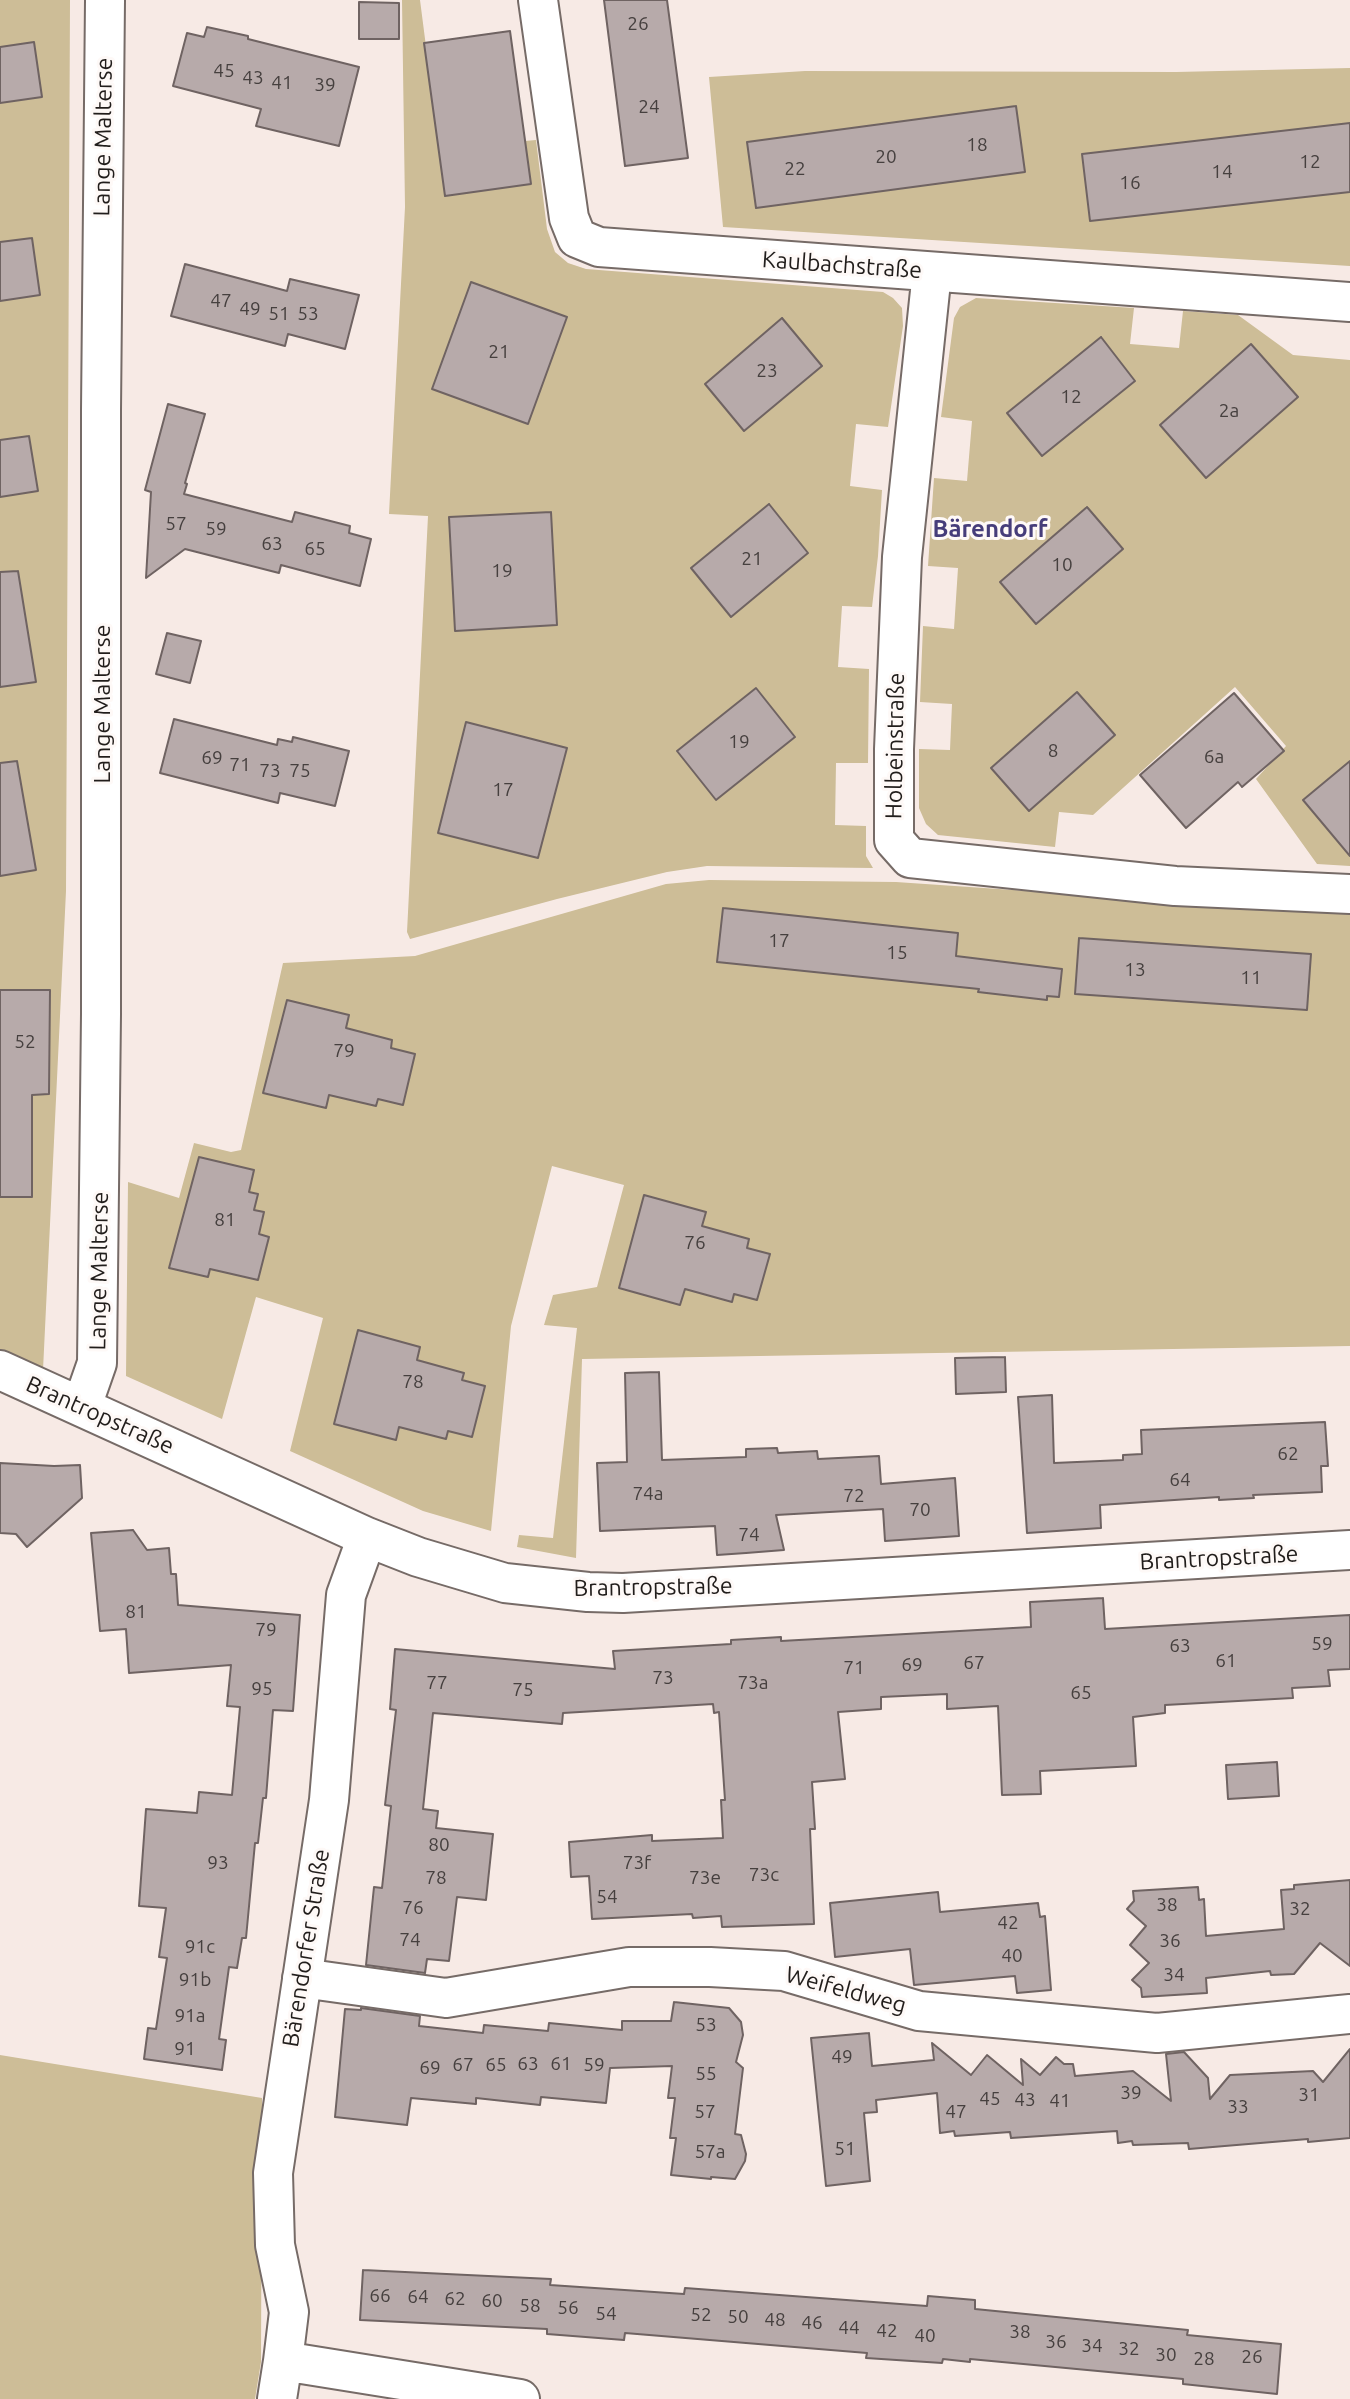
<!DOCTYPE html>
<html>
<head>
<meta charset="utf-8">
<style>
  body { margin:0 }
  canvas { display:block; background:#f7eae5 }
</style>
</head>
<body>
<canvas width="1350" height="2399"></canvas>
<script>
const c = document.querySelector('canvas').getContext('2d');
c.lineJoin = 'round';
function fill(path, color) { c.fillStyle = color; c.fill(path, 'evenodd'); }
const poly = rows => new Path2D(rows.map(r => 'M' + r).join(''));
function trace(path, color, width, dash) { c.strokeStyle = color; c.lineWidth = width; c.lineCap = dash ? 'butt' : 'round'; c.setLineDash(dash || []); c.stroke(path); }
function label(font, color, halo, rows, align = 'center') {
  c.font = font + ' Ubuntu,sans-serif'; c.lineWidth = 6; c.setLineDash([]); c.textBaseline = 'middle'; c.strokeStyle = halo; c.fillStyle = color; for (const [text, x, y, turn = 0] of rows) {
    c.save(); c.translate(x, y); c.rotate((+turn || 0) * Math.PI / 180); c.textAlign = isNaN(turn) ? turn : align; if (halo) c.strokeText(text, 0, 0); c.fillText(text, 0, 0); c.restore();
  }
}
fill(poly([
  [0,0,70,0,66,891,43,1370,0,1351],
  [402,0,420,0,441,163,531,184,525,141,536,140,547,229,555,252,568,263,586,269,883,292,893,298,902,308,903,326,888,427,856,424,850,486,882,490,878,556,872,607,842,606,838,667,869,669,868,763,836,763,835,825,866,826,866,856,873,868,707,866,667,872,557,899,410,939,407,932,428,516,389,514,405,207],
  [1350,68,1350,266,723,227,709,77,805,71,1176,72],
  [976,298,1134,308,1130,344,1179,348,1183,311,1238,315,1293,355,1350,360,1350,866,1317,864,1256,779,1286,746,1235,687,1093,815,1059,812,1055,847,938,835,926,824,919,808,919,749,950,750,952,704,920,702,923,626,954,629,958,568,928,566,934,478,967,481,972,421,941,417,954,318,960,307],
  [709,880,896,882,1350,913,1350,1346,582,1359,576,1558,517,1547,519,1535,553,1538,577,1328,544,1325,553,1295,597,1287,624,1185,552,1166,511,1326,491,1531,423,1511,290,1451,323,1318,256,1297,222,1419,126,1376,128,1182,179,1198,194,1143,231,1152,241,1150,283,963,415,956,666,884],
  [0,2055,262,2098,261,2362,255,2399,0,2399]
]), '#cdbd97');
const building = poly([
  [604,0,667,0,688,158,625,166,604,0],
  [359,2,399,3,399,39,359,39,359,2],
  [207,27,248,36,248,39,359,67,339,146,256,126,261,109,173,86,187,33,204,37,207,27],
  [510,31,531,184,445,196,424,43,510,31],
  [34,42,42,97,0,103,0,47,34,42],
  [1016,106,1025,172,756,208,747,142,1016,106],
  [1350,123,1350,192,1090,221,1082,154,1350,123],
  [32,238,40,295,0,301,0,242,32,238],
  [185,264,287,291,290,279,359,295,345,349,288,334,285,346,171,316,185,264],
  [471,282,567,317,528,424,432,389,471,282],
  [782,318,822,366,744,431,705,384,782,318],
  [1101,337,1135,381,1042,456,1007,413,1101,337],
  [1251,344,1298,397,1206,478,1160,425,1251,344],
  [168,404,205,414,185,483,187,484,184,494,292,522,295,512,350,526,349,533,371,539,360,586,281,565,279,573,185,549,146,578,151,492,145,490,168,404],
  [29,436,38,491,0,497,0,440,29,436],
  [769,504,808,553,731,617,691,568,769,504],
  [1087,507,1123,549,1036,624,1000,582,1087,507],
  [551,512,557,625,455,631,449,517,551,512],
  [18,571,36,682,0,687,0,572,18,571],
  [167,633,201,641,190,683,156,674,167,633],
  [756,688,795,737,716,800,677,751,756,688],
  [1077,692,1115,735,1029,811,991,768,1077,692],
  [1234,693,1284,751,1242,787,1238,782,1186,828,1140,775,1234,693],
  [174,719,277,745,278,739,292,742,293,737,349,751,335,806,280,793,278,803,160,773,174,719],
  [466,722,567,748,538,858,438,833,466,722],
  [17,761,36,870,0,876,0,763,17,761],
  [1350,761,1350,856,1303,800,1350,761],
  [723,908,958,933,956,956,1062,969,1059,997,1047,996,1047,1000,978,992,979,989,717,962,723,908],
  [1079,938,1311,954,1307,1010,1075,994,1079,938],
  [0,990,50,990,49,1094,32,1095,32,1197,0,1197,0,990],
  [287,1000,349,1015,346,1028,392,1040,391,1048,415,1054,403,1105,378,1099,376,1106,329,1095,326,1108,263,1093,287,1000],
  [199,1157,254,1170,249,1192,258,1194,254,1210,264,1212,259,1234,269,1237,258,1280,210,1269,208,1277,169,1268,199,1157],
  [644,1195,706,1212,702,1226,749,1239,747,1248,770,1254,757,1300,734,1294,732,1302,685,1289,680,1305,619,1288,644,1195],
  [358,1330,420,1347,417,1360,464,1373,462,1380,485,1386,472,1437,448,1431,446,1439,399,1427,396,1440,334,1424,358,1330],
  [1005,1357,1006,1392,956,1394,955,1358,1005,1357],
  [659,1372,662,1460,746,1457,746,1449,777,1448,778,1453,817,1451,818,1459,879,1456,881,1484,955,1478,959,1536,885,1541,883,1509,776,1515,784,1550,746,1553,717,1555,715,1526,600,1531,597,1463,627,1462,625,1373,659,1372],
  [1052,1395,1054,1463,1123,1460,1123,1455,1142,1454,1141,1430,1325,1422,1328,1466,1321,1466,1322,1492,1253,1495,1254,1498,1219,1500,1219,1497,1100,1505,1101,1528,1027,1533,1018,1397,1052,1395],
  [0,1463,54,1466,80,1465,82,1498,27,1547,16,1534,0,1533,0,1463],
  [133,1530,147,1550,169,1548,171,1574,176,1574,178,1605,300,1615,293,1711,273,1710,266,1798,263,1798,258,1843,255,1843,246,1938,242,1938,237,1968,229,1967,219,2039,226,2040,222,2070,144,2059,148,2028,156,2029,167,1958,159,1957,166,1908,139,1906,146,1809,197,1813,199,1792,232,1795,240,1707,227,1706,231,1665,129,1673,126,1629,100,1631,91,1533,133,1530],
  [1103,1598,1105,1629,1350,1615,1350,1669,1328,1670,1330,1686,1292,1688,1293,1698,1165,1705,1165,1713,1133,1717,1136,1766,1040,1771,1041,1794,1002,1795,998,1706,947,1709,947,1694,881,1697,881,1709,838,1712,845,1779,812,1782,815,1829,810,1829,814,1924,722,1927,721,1916,693,1918,692,1914,592,1919,589,1876,571,1877,569,1842,652,1835,652,1841,723,1838,721,1800,725,1800,719,1712,714,1713,713,1704,563,1713,562,1724,433,1713,423,1809,438,1811,436,1828,493,1834,486,1900,457,1897,449,1961,427,1959,425,1973,366,1965,374,1887,382,1888,391,1806,385,1805,396,1710,390,1709,395,1649,615,1669,613,1651,731,1644,731,1640,781,1637,781,1641,1031,1627,1030,1602,1103,1598],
  [1277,1762,1279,1796,1228,1799,1226,1765,1277,1762],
  [1350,1880,1350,1966,1320,1943,1294,1974,1271,1975,1270,1971,1206,1978,1207,1993,1142,1997,1141,1988,1132,1980,1149,1963,1130,1945,1146,1926,1127,1909,1134,1901,1133,1891,1198,1887,1199,1900,1204,1899,1206,1936,1284,1929,1281,1890,1294,1889,1294,1885,1350,1880],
  [938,1892,940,1912,1038,1903,1040,1917,1045,1916,1051,1990,1017,1993,1015,1976,914,1985,910,1949,835,1957,830,1903,938,1892],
  [674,2002,729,2008,741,2022,743,2035,736,2062,743,2068,735,2134,741,2135,746,2154,745,2161,735,2179,711,2177,711,2179,671,2175,676,2138,670,2138,675,2098,668,2098,672,2066,610,2068,606,2103,541,2097,540,2105,476,2098,476,2104,411,2098,407,2125,335,2117,345,2009,361,2010,361,2008,420,2016,419,2026,483,2033,484,2025,548,2031,549,2023,622,2030,622,2021,671,2021,674,2002],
  [869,2033,872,2066,934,2060,932,2043,971,2075,987,2055,1023,2085,1021,2059,1040,2075,1056,2057,1064,2064,1073,2064,1075,2076,1133,2071,1171,2101,1166,2054,1184,2052,1208,2078,1210,2099,1230,2075,1313,2071,1323,2082,1350,2049,1350,2138,1308,2142,1308,2139,1189,2149,1188,2143,1133,2145,1132,2141,1118,2143,1117,2131,1011,2138,1010,2132,955,2136,954,2131,940,2133,937,2093,876,2100,877,2112,864,2113,870,2181,826,2186,811,2038,869,2033],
  [363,2270,551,2279,550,2285,684,2294,685,2288,927,2306,928,2296,975,2300,975,2309,1188,2330,1187,2335,1281,2344,1277,2394,1183,2384,1183,2379,970,2359,970,2362,943,2359,942,2363,866,2358,867,2353,625,2333,624,2340,547,2334,547,2329,360,2320,363,2270]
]);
fill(building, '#b7aaaa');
trace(building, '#6f6362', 2);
const minor = poly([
  [538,0,569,218,577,238,599,247,1350,302],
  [932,272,902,557,894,749,894,840,910,858,1175,886,1350,894],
  [0,1370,367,1537,418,1557,505,1583,588,1592,623,1593,1350,1550],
  [82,1406,97,1363,101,1014,101,410,105,0],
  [367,1537,346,1595,329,1800,273,2173,275,2245,289,2312,283,2361,520,2399],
  [302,1978,446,1998,629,1967,710,1967,784,1971,919,2011,1157,2033,1350,2014],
  [277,2399,283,2361]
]);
trace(minor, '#766b67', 42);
trace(minor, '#fff', 38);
label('19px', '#46403f', null, [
  ["26",638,24],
  ["45",224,71],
  ["43",253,78],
  ["41",282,83],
  ["39",325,85],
  ["24",649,107],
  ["18",977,145],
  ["20",886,157],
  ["12",1310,162],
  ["22",795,169],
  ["14",1222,172],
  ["16",1130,183],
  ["47",221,301],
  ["49",250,309],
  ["51",279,314],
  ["53",308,314],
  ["21",499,352],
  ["23",767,371],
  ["12",1071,397],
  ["2a",1229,411],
  ["57",176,524],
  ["59",216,529],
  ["63",272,544],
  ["65",315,549],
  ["21",752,559],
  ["10",1062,565],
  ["19",502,571],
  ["19",739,742],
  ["8",1053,751],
  ["6a",1214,757],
  ["69",212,758],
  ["71",240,765],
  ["73",270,771],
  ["75",300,771],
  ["17",503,790],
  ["17",779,941],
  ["15",897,953],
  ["13",1135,970],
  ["11",1251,978],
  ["52",25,1042],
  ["79",344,1051],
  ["81",225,1220],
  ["76",695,1243],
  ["78",413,1382],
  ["62",1288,1454],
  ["64",1180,1480],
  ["74a",648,1494],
  ["72",854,1496],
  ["70",920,1510],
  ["74",749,1535],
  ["81",136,1612],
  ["79",266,1630],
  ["59",1322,1644],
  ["63",1180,1646],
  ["61",1226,1661],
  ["67",974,1663],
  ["69",912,1665],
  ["71",854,1668],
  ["73",663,1678],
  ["77",437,1683],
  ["73a",753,1683],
  ["95",262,1689],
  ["75",523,1690],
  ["65",1081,1693],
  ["80",439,1845],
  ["93",218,1863],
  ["73f",637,1863],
  ["73c",764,1875],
  ["78",436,1878],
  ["73e",705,1878],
  ["54",607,1897],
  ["38",1167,1905],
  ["76",413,1908],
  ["32",1300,1909],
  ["42",1008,1923],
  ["74",410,1940],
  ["36",1170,1941],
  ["91c",200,1947],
  ["40",1012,1956],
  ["34",1174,1975],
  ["91b",195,1980],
  ["91a",190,2016],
  ["53",706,2025],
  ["91",185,2049],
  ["49",842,2057],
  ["63",528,2064],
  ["61",561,2064],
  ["67",463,2065],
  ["65",496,2065],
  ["59",594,2065],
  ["69",430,2068],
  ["55",706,2074],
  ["39",1131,2093],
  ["31",1309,2095],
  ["45",990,2099],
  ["43",1025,2100],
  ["41",1060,2101],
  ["33",1238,2107],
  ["57",705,2112],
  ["47",956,2112],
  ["51",845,2149],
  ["57a",710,2152],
  ["66",380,2296],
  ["64",418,2297],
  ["62",455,2299],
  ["60",492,2301],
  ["58",530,2306],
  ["56",568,2308],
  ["54",606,2314],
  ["52",701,2315],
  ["50",738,2317],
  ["48",775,2320],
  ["46",812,2323],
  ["44",849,2328],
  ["42",887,2331],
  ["38",1020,2332],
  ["40",925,2336],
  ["36",1056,2342],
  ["34",1092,2346],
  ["32",1129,2349],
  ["30",1166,2355],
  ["26",1252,2357],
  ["28",1204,2359]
]);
label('23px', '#211d1b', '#fef9f7', [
  ["Lange Malterse",103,137,-89],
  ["Kaulbachstraße",842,265,4],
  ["Lange Malterse",102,704,-90],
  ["Holbeinstraße",895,746,-89],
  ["Lange Malterse",99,1271,-89],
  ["Brantropstraße",100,1415,24],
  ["Brantropstraße",1219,1558,-3],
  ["Brantropstraße",653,1587,-1],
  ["Bärendorfer Straße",306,1948,-81],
  ["Weifeldweg",846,1990,15]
]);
label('bold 24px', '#463d7a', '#fef9f7', [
  ["Bärendorf",990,529]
]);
</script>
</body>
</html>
